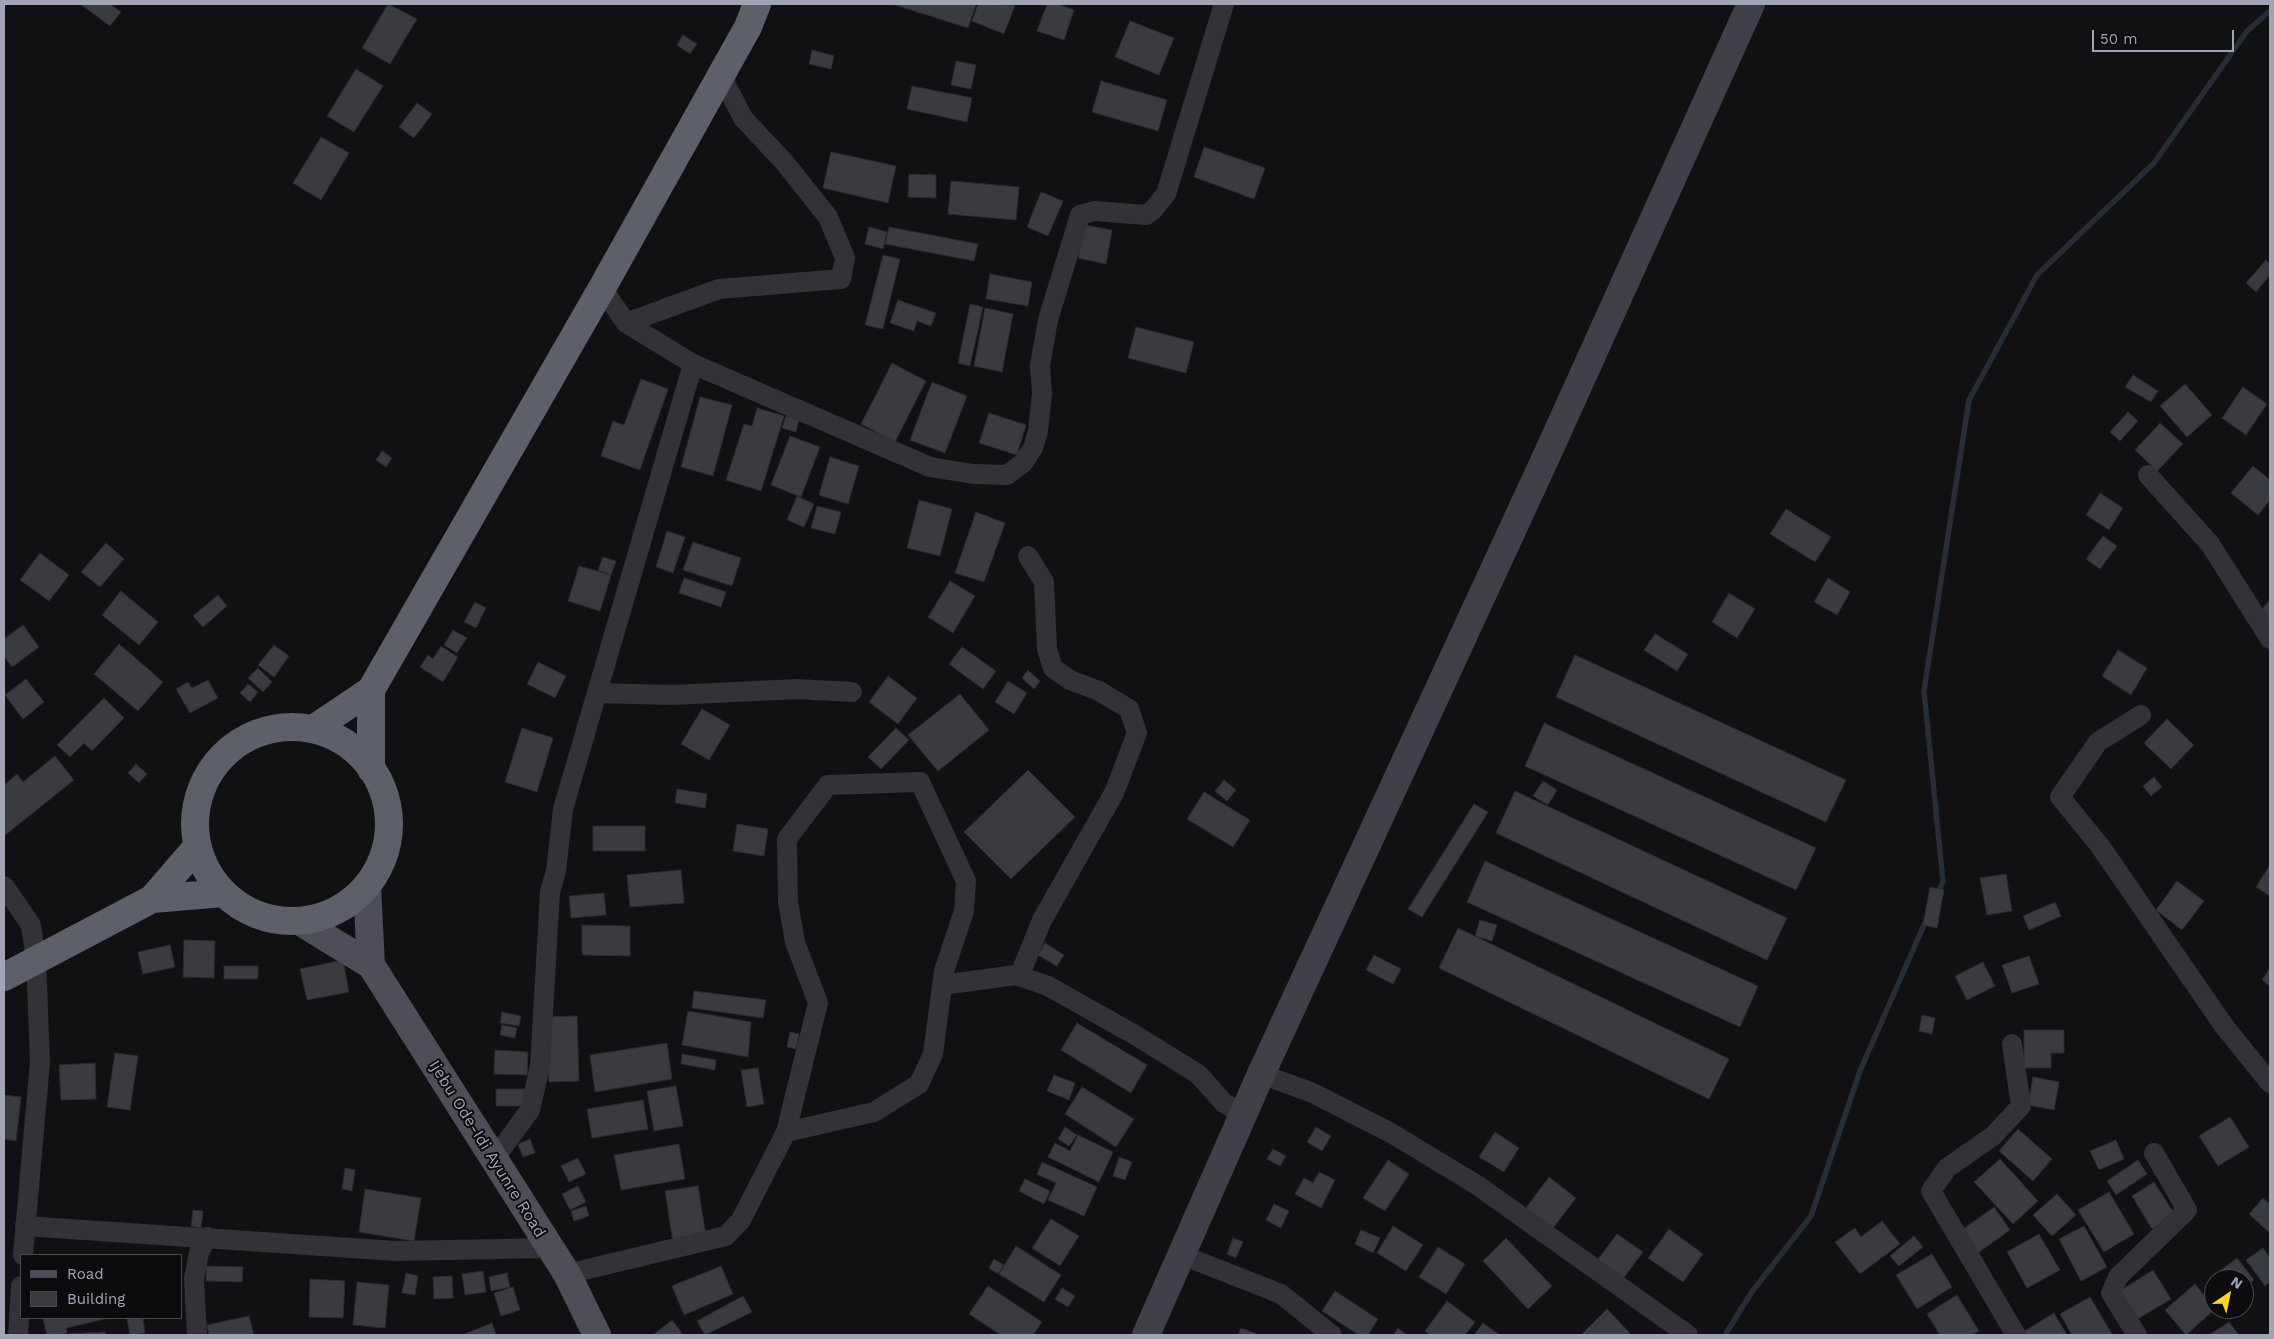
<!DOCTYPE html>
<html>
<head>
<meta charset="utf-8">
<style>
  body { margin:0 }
  #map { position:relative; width:2274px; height:1339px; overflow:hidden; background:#111113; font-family:"Work Sans",sans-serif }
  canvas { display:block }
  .frame { position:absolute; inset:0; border:5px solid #a1a4b5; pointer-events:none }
  .legend { position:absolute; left:20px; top:1254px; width:162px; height:65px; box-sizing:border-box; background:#0c0c0e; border:1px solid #484951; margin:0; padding:6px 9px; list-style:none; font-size:15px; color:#a1a4b5 }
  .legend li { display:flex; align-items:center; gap:10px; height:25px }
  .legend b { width:25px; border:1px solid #484951 }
  .north { position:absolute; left:2204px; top:1269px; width:50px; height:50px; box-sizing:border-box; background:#0c0c0e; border:1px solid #484951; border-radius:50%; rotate:34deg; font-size:14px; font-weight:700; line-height:20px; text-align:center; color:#a1a4b5 }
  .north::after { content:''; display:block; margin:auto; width:18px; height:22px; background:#ffd51d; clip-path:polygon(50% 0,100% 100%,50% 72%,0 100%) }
  .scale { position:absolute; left:2092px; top:30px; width:142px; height:22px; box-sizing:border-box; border:2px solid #a1a4b5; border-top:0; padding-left:6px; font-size:15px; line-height:18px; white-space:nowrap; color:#a1a4b5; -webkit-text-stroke:4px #0c0c0e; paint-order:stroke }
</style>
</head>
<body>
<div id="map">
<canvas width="2274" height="1339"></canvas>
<div class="frame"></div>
<ul class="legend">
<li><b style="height:6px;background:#4d4e57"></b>Road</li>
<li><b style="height:14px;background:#3a3b41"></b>Building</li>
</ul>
<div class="north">N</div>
<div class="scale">50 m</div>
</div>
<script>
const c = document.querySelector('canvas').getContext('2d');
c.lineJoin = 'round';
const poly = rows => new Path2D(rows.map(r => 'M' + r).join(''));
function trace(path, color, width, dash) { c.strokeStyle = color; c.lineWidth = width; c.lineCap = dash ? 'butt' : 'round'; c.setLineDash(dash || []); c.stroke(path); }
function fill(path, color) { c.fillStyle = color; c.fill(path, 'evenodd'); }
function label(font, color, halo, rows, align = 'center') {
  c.font = font + ' "Work Sans",sans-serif'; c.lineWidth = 4; c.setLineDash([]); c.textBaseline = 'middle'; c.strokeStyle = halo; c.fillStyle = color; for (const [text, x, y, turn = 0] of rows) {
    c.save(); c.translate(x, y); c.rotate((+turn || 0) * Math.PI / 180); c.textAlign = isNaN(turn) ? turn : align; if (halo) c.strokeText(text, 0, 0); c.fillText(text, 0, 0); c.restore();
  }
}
trace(poly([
  [1936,896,1943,882,1924,691,1969,400,2037,275,2154,163,2247,31,2270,11],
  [1725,1335,1751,1293,1811,1216,1860,1071,1927,918]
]), '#262d37', 5.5);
const building = poly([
  [80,4,110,4,121,12,110,26,80,4],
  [388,4,417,19,390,64,362,48,388,4],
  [892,4,976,4,968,28,892,4],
  [978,4,1015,5,1004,34,972,21,978,4],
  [1047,4,1057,4,1074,10,1064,40,1037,31,1047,4],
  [1130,21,1174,38,1159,75,1115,57,1130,21],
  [683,35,697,44,690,54,677,45,683,35],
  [812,50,834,56,831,69,809,64,812,50],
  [956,61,976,65,971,89,951,85,956,61],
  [356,69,383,86,354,132,327,116,356,69],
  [1101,81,1167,100,1158,131,1092,112,1101,81],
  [912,86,972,98,967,122,907,109,912,86],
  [417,103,432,114,414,138,399,127,417,103],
  [321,137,349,153,321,200,293,183,321,137],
  [1204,147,1265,168,1254,199,1194,177,1204,147],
  [831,152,896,166,888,203,823,188,831,152],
  [909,174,936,175,936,198,908,197,909,174],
  [951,181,1019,187,1016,220,948,214,951,181],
  [1041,192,1063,201,1048,236,1027,227,1041,192],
  [1085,225,1112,230,1106,264,1078,258,1085,225],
  [869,227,887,232,883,249,865,244,869,227],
  [889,227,978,244,974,261,885,244,889,227],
  [883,255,900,259,883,329,865,325,883,255],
  [2266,260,2270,264,2270,275,2256,292,2246,283,2266,260],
  [990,274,1032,282,1028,306,986,299,990,274],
  [898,300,936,313,931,326,917,321,914,331,890,323,898,300],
  [970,304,983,307,970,366,958,363,970,304],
  [985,308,1013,314,1002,372,974,366,985,308],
  [1136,327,1194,342,1186,373,1128,358,1136,327],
  [892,363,926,381,895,442,861,424,892,363],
  [2133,375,2158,391,2151,402,2125,387,2133,375],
  [641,379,668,389,640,470,601,456,613,421,624,425,641,379],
  [932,382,967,396,945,453,910,440,932,382],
  [2185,384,2212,415,2187,437,2160,406,2185,384],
  [2243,387,2267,404,2246,435,2222,418,2243,387],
  [700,397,732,405,713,476,681,467,700,397],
  [757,408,784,416,761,491,726,480,744,424,752,426,757,408],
  [2128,412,2138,421,2120,441,2110,432,2128,412],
  [989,413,1026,425,1017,455,979,443,989,413],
  [786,416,799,420,796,432,782,428,786,416],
  [2160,423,2183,444,2157,471,2135,450,2160,423],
  [790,436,820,447,801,497,771,485,790,436],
  [382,451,392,458,386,467,376,460,382,451],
  [830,457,859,466,848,504,819,495,830,457],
  [2253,466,2270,480,2270,500,2258,515,2231,493,2253,466],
  [2100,493,2123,508,2109,530,2086,515,2100,493],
  [797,496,814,504,804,527,787,520,797,496],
  [919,500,952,509,940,556,907,548,919,500],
  [817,506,841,512,835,534,811,528,817,506],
  [1786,509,1831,537,1815,562,1770,534,1786,509],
  [976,512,1005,523,984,582,955,573,976,512],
  [667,531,685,537,673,573,656,567,667,531],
  [2103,536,2117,546,2100,569,2086,559,2103,536],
  [693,542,741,558,732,586,683,570,693,542],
  [106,543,124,559,100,587,81,572,106,543],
  [40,553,69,575,49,601,20,580,40,553],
  [603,557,616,561,611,575,598,570,603,557],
  [579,566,611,575,600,611,568,601,579,566],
  [684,578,726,592,721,607,679,593,684,578],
  [1828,578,1850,592,1837,615,1814,602,1828,578],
  [950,581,975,596,953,633,928,617,950,581],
  [121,591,158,622,139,645,102,615,121,591],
  [1729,593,1755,609,1737,638,1712,622,1729,593],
  [218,595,227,606,203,627,193,616,218,595],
  [2270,600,2270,621,2260,611,2270,600],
  [475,602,486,608,476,628,464,622,475,602],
  [23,625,39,647,12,667,4,656,4,639,23,625],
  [453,630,467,638,457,653,444,645,453,630],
  [1655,634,1688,654,1677,671,1644,650,1655,634],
  [119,644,163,682,138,711,94,674,119,644],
  [274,645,289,656,274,677,258,665,274,645],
  [441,646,458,657,443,682,420,667,428,655,433,659,441,646],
  [962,647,996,671,983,689,949,664,962,647],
  [2118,650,2147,668,2131,695,2102,676,2118,650],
  [1575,655,1846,780,1826,822,1556,697,1575,655],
  [538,662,566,676,555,698,527,684,538,662],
  [258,668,272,682,263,692,248,678,258,668],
  [1028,670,1040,681,1034,689,1022,678,1028,670],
  [888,676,917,698,898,724,869,702,888,676],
  [26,679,44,702,23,719,5,695,26,679],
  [208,680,218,698,190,713,176,689,188,682,192,688,208,680],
  [1008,681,1027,693,1014,714,995,702,1008,681],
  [248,684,258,692,250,702,240,693,248,684],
  [960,694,989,730,938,771,908,735,960,694],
  [104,698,124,718,92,751,84,743,70,757,57,745,104,698],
  [702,709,730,725,709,760,681,744,702,709],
  [2167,719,2194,745,2171,769,2144,743,2167,719],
  [1544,723,1816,848,1796,890,1525,766,1544,723],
  [522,728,553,738,537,792,505,782,522,728],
  [896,728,909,740,881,769,868,757,896,728],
  [55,756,74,780,4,836,4,785,17,774,23,782,55,756],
  [136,764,147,774,139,783,128,773,136,764],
  [1028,770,1075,817,1011,879,964,832,1028,770],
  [2154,777,2162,787,2151,796,2143,786,2154,777],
  [1224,780,1236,790,1227,801,1215,791,1224,780],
  [1543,781,1557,790,1548,805,1533,796,1543,781],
  [677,789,707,794,705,808,675,803,677,789],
  [1515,791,1787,918,1767,960,1496,833,1515,791],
  [1204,792,1250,820,1233,847,1187,819,1204,792],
  [1474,804,1488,812,1422,917,1408,909,1474,804],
  [737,824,768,829,764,856,733,851,737,824],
  [593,826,645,826,645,851,593,851,593,826],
  [1485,861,1758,986,1740,1027,1467,902,1485,861],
  [2270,865,2270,896,2256,887,2270,865],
  [681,870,684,903,630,907,627,875,681,870],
  [2006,874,2012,911,1987,915,1980,878,2006,874],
  [2177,881,2204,901,2182,930,2156,910,2177,881],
  [1930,887,1944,890,1937,928,1923,925,1930,887],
  [604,893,606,915,571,918,569,896,604,893],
  [2055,902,2061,916,2029,930,2023,916,2055,902],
  [1480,920,1497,925,1492,941,1475,936,1480,920],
  [582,925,630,926,630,956,582,955,582,925],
  [1458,928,1729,1059,1709,1099,1439,968,1458,928],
  [184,940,215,941,214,978,183,977,184,940],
  [1045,943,1064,955,1057,966,1038,955,1045,943],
  [170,945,175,967,143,974,138,952,170,945],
  [1374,955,1401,969,1393,984,1366,970,1374,955],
  [2029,956,2039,984,2012,993,2002,965,2029,956],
  [343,960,349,992,307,1000,300,969,343,960],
  [1983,962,1995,986,1967,1000,1955,976,1983,962],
  [224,966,258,966,258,979,224,979,224,966],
  [2270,968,2270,986,2262,980,2270,968],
  [694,991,766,1000,763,1018,692,1008,694,991],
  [688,1011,751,1022,748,1057,682,1045,688,1011],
  [502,1012,521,1016,519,1026,500,1023,502,1012],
  [1922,1015,1935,1018,1932,1034,1919,1031,1922,1015],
  [577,1016,579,1081,549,1082,547,1017,577,1016],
  [1077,1023,1147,1065,1131,1093,1061,1050,1077,1023],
  [502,1025,517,1028,515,1038,500,1035,502,1025],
  [2024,1030,2064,1030,2064,1053,2051,1053,2051,1068,2024,1068,2024,1030],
  [790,1032,799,1034,796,1049,787,1047,790,1032],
  [667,1043,672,1079,595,1092,590,1055,667,1043],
  [495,1050,528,1052,527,1075,494,1074,495,1050],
  [115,1053,138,1056,130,1110,107,1107,115,1053],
  [682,1054,716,1060,715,1070,681,1064,682,1054],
  [95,1063,96,1099,61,1100,59,1065,95,1063],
  [758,1068,764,1104,747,1107,741,1070,758,1068],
  [1054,1075,1075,1083,1069,1100,1047,1091,1054,1075],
  [2033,1077,2059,1082,2054,1110,2028,1105,2033,1077],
  [676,1086,683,1126,654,1131,647,1091,676,1086],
  [1082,1087,1134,1119,1116,1147,1065,1114,1082,1087],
  [496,1089,526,1089,526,1106,496,1106,496,1089],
  [4,1095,21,1097,16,1141,4,1139,4,1095],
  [643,1100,648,1129,592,1138,587,1109,643,1100],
  [2230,1117,2249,1147,2218,1166,2199,1136,2230,1117],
  [1065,1127,1077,1135,1069,1146,1058,1139,1065,1127],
  [1316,1127,1331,1136,1322,1151,1307,1142,1316,1127],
  [2018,1129,2052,1159,2033,1181,1999,1151,2018,1129],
  [1495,1132,1519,1148,1504,1172,1479,1157,1495,1132],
  [1078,1135,1113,1152,1099,1182,1048,1157,1055,1143,1070,1151,1078,1135],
  [530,1139,535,1153,523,1157,518,1144,530,1139],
  [2116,1140,2124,1159,2099,1170,2090,1151,2116,1140],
  [679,1144,685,1179,621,1190,614,1155,679,1144],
  [1273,1149,1286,1156,1280,1166,1267,1159,1273,1149],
  [1119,1157,1132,1162,1125,1180,1113,1176,1119,1157],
  [578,1158,586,1174,569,1182,561,1166,578,1158],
  [2000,1159,2038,1201,2013,1224,1974,1182,2000,1159],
  [1388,1160,1409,1174,1385,1211,1363,1198,1388,1160],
  [2138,1160,2147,1174,2116,1195,2107,1181,2138,1160],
  [1042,1162,1097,1187,1084,1216,1048,1200,1056,1183,1037,1174,1042,1162],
  [345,1168,355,1170,352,1191,342,1189,345,1168],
  [1319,1172,1335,1180,1321,1208,1295,1194,1304,1178,1313,1183,1319,1172],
  [1549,1177,1576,1198,1550,1232,1523,1212,1549,1177],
  [1025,1179,1050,1191,1044,1204,1019,1191,1025,1179],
  [2154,1182,2175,1215,2152,1229,2132,1196,2154,1182],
  [578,1186,586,1202,570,1210,562,1194,578,1186],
  [698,1186,706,1236,673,1242,665,1191,698,1186],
  [365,1189,421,1198,414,1241,359,1232,365,1189],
  [2109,1192,2134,1234,2104,1252,2078,1210,2109,1192],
  [2057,1194,2076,1215,2052,1236,2033,1215,2057,1194],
  [2263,1198,2270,1204,2270,1233,2249,1214,2263,1198],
  [1274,1204,1289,1211,1281,1228,1266,1220,1274,1204],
  [586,1206,589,1216,574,1221,571,1211,586,1206],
  [1994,1207,2010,1230,1978,1253,1962,1230,1994,1207],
  [193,1210,203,1211,201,1228,191,1226,193,1210],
  [1051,1219,1079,1236,1060,1266,1032,1248,1051,1219],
  [1882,1221,1900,1244,1860,1274,1835,1242,1855,1228,1861,1237,1882,1221],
  [1393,1226,1423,1245,1406,1271,1377,1253,1393,1226],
  [2084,1226,2107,1267,2081,1281,2059,1239,2084,1226],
  [1669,1229,1703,1254,1683,1282,1648,1258,1669,1229],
  [1361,1230,1380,1238,1373,1253,1355,1244,1361,1230],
  [1617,1234,1643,1252,1622,1280,1596,1262,1617,1234],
  [2039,1234,2060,1270,2027,1288,2007,1252,2039,1234],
  [1914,1236,1923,1247,1899,1266,1890,1256,1914,1236],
  [1233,1238,1243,1242,1236,1258,1227,1254,1233,1238],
  [1506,1238,1552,1286,1528,1309,1483,1261,1506,1238],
  [1016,1246,1061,1275,1044,1302,999,1274,1016,1246],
  [1438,1247,1465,1264,1446,1294,1419,1277,1438,1247],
  [2263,1248,2270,1258,2270,1282,2265,1286,2246,1260,2263,1248],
  [1932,1254,1952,1287,1917,1309,1896,1275,1932,1254],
  [2237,1258,2254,1280,2244,1287,2244,1279,2215,1279,2213,1276,2237,1258],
  [994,1259,1004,1265,998,1274,989,1268,994,1259],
  [206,1266,243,1267,242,1282,206,1281,206,1266],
  [721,1266,733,1294,684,1315,672,1286,721,1266],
  [2153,1270,2171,1299,2136,1320,2118,1292,2153,1270],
  [483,1271,486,1292,465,1295,462,1274,483,1271],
  [406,1273,418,1276,415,1295,402,1293,406,1273],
  [507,1273,510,1287,491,1291,489,1277,507,1273],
  [452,1276,453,1298,434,1299,433,1277,452,1276],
  [310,1279,345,1281,343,1318,309,1317,310,1279],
  [357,1282,389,1285,385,1328,353,1325,357,1282],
  [2195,1284,2215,1309,2186,1335,2165,1310,2195,1284],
  [988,1286,1042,1322,1033,1335,1001,1335,969,1314,988,1286],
  [513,1287,520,1310,501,1316,494,1293,513,1287],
  [1062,1288,1075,1296,1068,1307,1055,1299,1062,1288],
  [1335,1291,1378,1319,1368,1335,1359,1335,1322,1311,1335,1291],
  [1957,1295,1979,1331,1972,1335,1940,1335,1927,1314,1957,1295],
  [743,1296,752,1312,705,1335,697,1321,743,1296],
  [2090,1297,2112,1334,2110,1335,2072,1335,2060,1314,2090,1297],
  [1447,1301,1475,1322,1465,1335,1430,1335,1425,1331,1447,1301],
  [1607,1309,1630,1333,1628,1335,1581,1335,1607,1309],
  [2054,1313,2067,1335,2025,1335,2023,1332,2054,1313],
  [249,1316,254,1335,209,1335,207,1325,249,1316],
  [43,1318,109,1318,66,1328,67,1333,59,1335,47,1335,43,1318],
  [127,1318,152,1318,143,1319,145,1333,135,1335,130,1335,127,1318],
  [672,1320,682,1333,679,1335,653,1335,672,1320],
  [2229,1322,2239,1335,2209,1335,2229,1322],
  [492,1323,496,1335,462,1335,492,1323],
  [1483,1323,1500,1335,1474,1335,1483,1323],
  [1241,1328,1257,1334,1256,1335,1238,1335,1241,1328],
  [1398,1328,1407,1335,1393,1335,1398,1328],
  [105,1332,106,1335,66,1334,105,1332]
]);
fill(building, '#3a3b41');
trace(building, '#2b2b2f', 1);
trace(poly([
  [602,288,626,323,693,364,930,467,973,474,1007,475,1023,463,1033,448,1038,431,1042,393,1040,365,1048,320,1080,215,1095,211,1146,215,1153,210,1166,194,1224,4],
  [626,323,719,289,841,279,845,258,828,217,785,163,743,118,721,75],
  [2148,475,2210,544,2270,639],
  [597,693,673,695,797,689,852,692],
  [2141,715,2098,742,2060,797,2100,846,2224,1026,2270,1083],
  [4,886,31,925,36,960,40,1062,23,1255],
  [1016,975,1021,972,1042,920,1114,793,1137,733,1129,709,1099,691,1070,680,1053,668,1047,649,1044,582,1028,556],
  [942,985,1016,975,1048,986,1135,1035,1198,1074,1224,1103,1243,1114],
  [2012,1044,2021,1106,1993,1136,1947,1168,1931,1191,2016,1335],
  [1261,1074,1313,1093,1391,1133,1477,1185,1688,1335],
  [494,1159,530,1110,540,1066,550,892,556,871,563,809,693,364],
  [25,1226,396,1251,550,1248],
  [1182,1255,1281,1294,1332,1335],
  [567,1274,726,1236,741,1220,786,1132,818,1003,795,942,788,902,787,839,828,785,920,782,966,881,964,911,944,971,933,1054,919,1084,874,1112,786,1132],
  [18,1335,21,1286],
  [197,1335,194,1278,199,1253,207,1237],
  [2137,1335,2111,1293,2118,1277,2187,1210,2154,1153]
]), '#323238', 20);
trace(poly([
  [1146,1335,1261,1074,1546,457,1751,4]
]), '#3f4048', 28);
trace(poly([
  [367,886,371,965],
  [304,924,371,965,567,1274,597,1335]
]), '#4d4e57', 28);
trace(poly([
  [371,690,371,769],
  '195 824a97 97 0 1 1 194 0a97 97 0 1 1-194 0Z',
  [313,729,371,690,602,288,748,27,757,4],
  [152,899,224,893],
  [4,977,152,899,197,847]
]), '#5d5f69', 28);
label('16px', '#a1a4b5', '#0c0c0e', [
  ["Ijebu Ode-Idi Ayunre Road",487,1149,58]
]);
</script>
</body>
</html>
